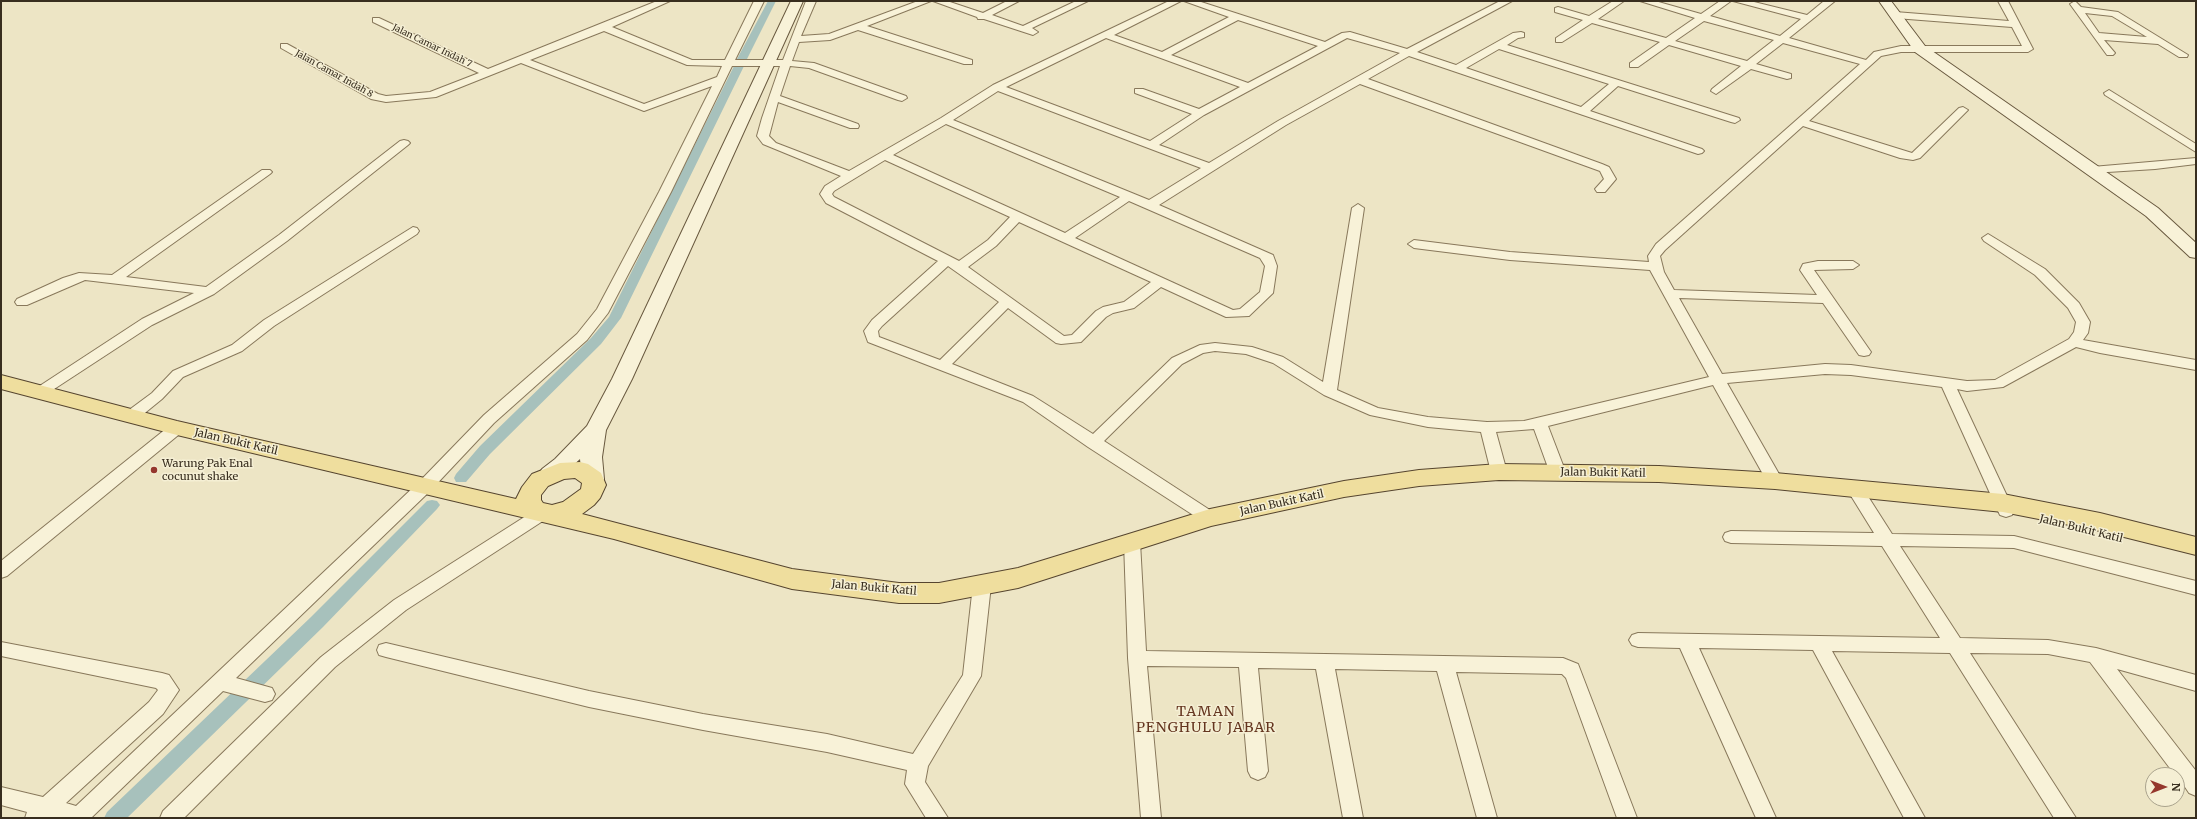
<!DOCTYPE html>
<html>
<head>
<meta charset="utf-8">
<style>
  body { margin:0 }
  #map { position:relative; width:2197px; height:819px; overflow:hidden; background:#ede5c5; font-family:Merriweather,serif }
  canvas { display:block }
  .frame { position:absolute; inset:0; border:2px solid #382e1f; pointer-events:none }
  .north { position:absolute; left:2145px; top:767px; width:40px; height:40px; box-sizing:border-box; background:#f5efd4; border:1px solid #a9a28c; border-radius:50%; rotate:90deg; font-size:11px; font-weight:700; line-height:16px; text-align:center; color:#382e1f }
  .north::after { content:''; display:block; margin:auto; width:14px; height:18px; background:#95372d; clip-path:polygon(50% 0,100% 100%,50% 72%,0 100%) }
</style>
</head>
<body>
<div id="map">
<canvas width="2197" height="819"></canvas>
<div class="frame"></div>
<div class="north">N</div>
</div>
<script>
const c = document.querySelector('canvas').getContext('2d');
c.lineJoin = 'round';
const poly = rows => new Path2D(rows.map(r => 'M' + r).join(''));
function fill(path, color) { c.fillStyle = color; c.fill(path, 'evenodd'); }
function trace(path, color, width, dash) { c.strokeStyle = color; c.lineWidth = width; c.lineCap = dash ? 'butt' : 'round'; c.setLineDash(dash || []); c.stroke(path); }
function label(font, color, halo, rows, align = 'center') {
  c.font = font + ' Merriweather,serif'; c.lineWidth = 3; c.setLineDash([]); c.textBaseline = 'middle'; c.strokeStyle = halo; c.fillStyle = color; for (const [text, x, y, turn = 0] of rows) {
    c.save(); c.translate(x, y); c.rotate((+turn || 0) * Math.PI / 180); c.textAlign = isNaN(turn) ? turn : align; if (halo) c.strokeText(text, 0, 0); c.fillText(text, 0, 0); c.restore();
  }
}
fill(poly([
  [768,1,776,1,747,59,742,62,745,64,621,318,601,344,490,454,466,482,456,482,454,478,456,474,480,446,591,338,609,317,735,64,740,61,737,59,768,1],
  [432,500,437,501,440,505,437,509,323,627,127,818,104,818,107,812,311,617,427,501,432,500]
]), '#a7c1bc');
const street = poly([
  [657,1,670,1,612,27,692,60,725,60,754,1,764,1,735,60,783,60,806,1,816,1,801,36,829,34,918,1,931,1,867,26,972,60,972,64,964,64,858,30,830,40,799,42,792,61,814,63,906,96,907,98,902,101,898,100,809,68,790,66,780,96,858,124,859,126,858,128,850,128,778,102,769,136,776,143,849,171,941,118,993,85,1169,1,1181,1,1114,35,1162,52,1229,17,1184,1,1198,1,1325,42,1342,33,1350,32,1407,49,1500,1,1512,1,1417,52,1456,65,1513,33,1521,32,1524,33,1524,37,1518,38,1507,45,1739,118,1740,120,1735,123,1731,122,1618,86,1590,111,1702,149,1704,151,1702,153,1698,154,1409,56,1368,79,1602,164,1609,167,1616,179,1605,192,1597,192,1595,189,1604,179,1600,171,1360,84,1286,125,1159,205,1273,255,1277,266,1273,293,1249,316,1226,317,1161,287,1134,308,1113,313,1106,317,1081,342,1061,344,1056,343,1008,308,952,364,1033,396,1093,434,1172,358,1200,345,1215,343,1252,347,1283,357,1323,382,1352,208,1358,204,1364,208,1337,390,1378,408,1428,417,1487,422,1524,421,1709,377,1650,270,1510,260,1414,248,1408,244,1414,240,1510,252,1649,262,1648,256,1656,244,1860,64,1783,43,1756,64,1791,74,1791,78,1787,79,1751,69,1716,94,1711,91,1712,89,1741,66,1669,45,1638,67,1630,67,1630,63,1660,42,1592,23,1562,42,1556,42,1556,38,1583,20,1555,12,1555,8,1558,7,1589,16,1613,1,1624,1,1598,19,1666,38,1695,18,1640,1,1655,1,1701,14,1720,1,1731,1,1710,16,1780,36,1801,19,1733,1,1750,1,1807,15,1824,1,1835,1,1789,38,1866,60,1874,52,1901,46,2022,46,2012,27,1895,18,1890,15,1895,12,2009,21,1998,1,2008,1,2033,49,2028,52,1901,52,1881,56,1809,121,1912,153,1959,108,1963,107,1968,110,1920,158,1913,160,1900,158,1803,126,1665,250,1660,256,1664,272,1674,290,1817,295,1800,270,1803,264,1818,261,1853,261,1859,265,1853,269,1814,270,1871,352,1869,355,1864,356,1859,355,1823,303,1679,298,1722,374,1825,364,1851,365,1967,381,1995,380,2069,339,2074,332,2076,322,2068,308,2035,275,1984,241,1982,238,1988,234,2045,269,2079,303,2090,322,2088,333,2083,340,2196,360,2196,370,2100,353,2076,347,2003,387,1967,391,1957,389,2014,511,2012,515,2006,517,2000,515,1998,511,1942,387,1851,375,1825,374,1727,383,1783,481,1781,485,1775,487,1769,485,1713,385,1548,426,1566,473,1564,477,1558,479,1552,477,1550,473,1534,429,1496,432,1507,472,1505,476,1499,478,1493,476,1491,472,1481,432,1428,427,1370,415,1324,395,1273,363,1246,354,1215,351,1203,353,1182,364,1104,441,1216,514,1218,518,1216,522,1210,524,1204,522,1088,447,1023,402,868,342,864,331,872,320,938,261,826,203,820,194,825,186,841,176,763,144,757,136,762,118,780,66,732,66,671,192,608,313,587,340,494,423,430,491,236,678,272,688,275,694,272,700,265,702,223,691,91,818,25,818,27,812,1,805,1,787,43,797,149,702,158,690,156,688,1,656,1,642,162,673,169,675,179,690,163,714,66,803,76,806,418,483,484,415,577,334,597,309,659,192,712,86,644,111,521,63,436,97,386,102,371,99,281,48,281,44,287,44,378,94,386,96,430,92,479,73,373,22,373,18,379,18,488,69,657,1],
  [1238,20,1318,46,1248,83,1171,55,1238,20],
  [1704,21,1774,40,1747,61,1675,41,1704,21],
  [604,31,687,65,722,66,717,77,644,104,530,60,604,31],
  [1106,38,1240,87,1199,109,1143,89,1135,89,1135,93,1192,114,1150,141,1006,87,1106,38],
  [1347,38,1400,53,1278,121,1209,163,1159,145,1204,115,1347,38],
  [1499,49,1609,84,1581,107,1466,68,1499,49],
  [998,91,1201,168,1149,200,953,120,998,91],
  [946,124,1120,197,1065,233,893,155,946,124],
  [885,160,1010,217,988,240,959,261,834,197,832,194,834,191,885,160],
  [1129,201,1260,258,1265,266,1260,292,1240,309,1233,310,1075,238,1129,201],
  [1019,222,1151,282,1124,302,1103,307,1096,311,1072,335,1064,336,968,267,996,246,1019,222],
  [948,266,999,302,940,360,879,337,878,331,882,326,948,266],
  [933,1,947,1,983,13,1007,1,1019,1,992,15,1023,26,1076,1,1088,1,1032,28,1038,32,1033,35,984,19,978,19,977,17,933,1],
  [2075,1,2081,7,2118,12,2188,55,2187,57,2179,57,2158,44,2104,40,2115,53,2113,55,2107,55,2070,4,2075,1],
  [2085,13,2112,16,2147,37,2099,33,2085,13],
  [2109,90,2196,144,2196,152,2105,95,2104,93,2109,90],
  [404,140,408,141,410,143,408,145,287,241,214,294,152,325,45,395,35,395,33,392,35,389,142,319,194,293,85,280,27,305,17,305,15,302,17,299,63,278,79,273,112,275,262,170,270,170,272,172,270,174,126,277,206,287,279,235,400,141,404,140],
  [2196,158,2196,164,2155,169,2092,173,2086,170,2092,167,2196,158],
  [413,227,417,228,419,231,417,234,274,326,242,351,183,377,162,399,135,421,125,421,122,417,125,413,152,393,173,371,232,345,264,320,413,227],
  [177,423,182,424,185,428,182,432,7,576,1,578,1,561,172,424,177,423],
  [1856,485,1862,487,1892,534,2014,536,2196,581,2196,595,2014,548,1900,546,1960,638,2048,640,2096,648,2196,675,2196,691,2117,669,2196,771,2196,796,2189,793,2177,775,2175,775,2090,662,2048,654,1970,653,2076,818,2054,818,1950,653,1832,651,1925,818,1904,818,1813,650,1699,648,1776,818,1756,818,1680,648,1638,647,1632,645,1629,640,1632,635,1638,633,1940,638,1882,546,1731,543,1725,541,1723,537,1725,533,1731,531,1874,533,1848,491,1850,487,1856,485],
  [543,507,549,509,551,513,549,517,406,610,335,667,184,818,160,818,163,811,321,657,394,600,537,509,543,507],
  [1132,536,1138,538,1140,542,1146,651,1563,658,1578,664,1637,818,1617,818,1566,678,1562,674,1456,672,1497,818,1477,818,1437,671,1335,669,1363,818,1343,818,1316,669,1258,668,1268,771,1265,777,1258,780,1251,777,1248,771,1239,667,1147,666,1161,818,1141,818,1128,658,1124,542,1126,538,1132,536],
  [982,578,988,580,991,585,981,676,928,766,925,782,948,818,926,818,905,784,907,770,827,752,703,730,589,707,386,657,379,655,377,650,379,645,386,643,589,691,703,714,827,734,913,754,963,675,973,585,976,580,982,578]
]);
const secondary = poly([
  [791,1,803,1,632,379,606,430,602,457,604,479,601,485,593,487,585,485,582,479,580,459,558,479,550,482,542,479,539,474,542,469,555,459,587,426,612,379,791,1],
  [1879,1,1891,1,1925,46,2158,208,2196,243,2196,258,2190,257,2146,216,1915,52,1879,1]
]);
const primary = poly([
  [1,375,177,421,516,499,522,487,532,474,560,463,580,462,588,464,601,473,606,485,600,498,594,505,582,514,792,569,899,583,939,583,1018,568,1210,509,1344,481,1419,470,1499,464,1659,466,1775,473,2003,494,2100,513,2196,537,2196,555,2100,531,2003,512,1775,489,1659,482,1499,480,1419,486,1344,497,1211,526,1018,588,939,603,899,603,792,589,614,539,177,435,1,389,1,375],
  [575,478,582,483,581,489,563,502,552,505,543,503,541,500,541,495,548,486,564,479,575,478]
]);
trace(street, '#88785b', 2);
trace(secondary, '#69593f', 2);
trace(primary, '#56452f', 2);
fill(street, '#f8f2d8');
fill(secondary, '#f8f2d8');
fill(primary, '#efde9e');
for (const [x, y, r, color] of [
  [154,470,4,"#95372d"]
]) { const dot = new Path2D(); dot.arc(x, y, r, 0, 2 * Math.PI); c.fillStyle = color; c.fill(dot); trace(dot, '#f5efd4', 1.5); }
label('9px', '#382e1f', '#f5efd4', [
  ["Jalan Camar Indah 7",432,46,26],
  ["Jalan Camar Indah 8",334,74,29]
]);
label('11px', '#382e1f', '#f5efd4', [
  ["Jalan Bukit Katil",236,442,13],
  ["Jalan Bukit Katil",1603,473,1],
  ["Jalan Bukit Katil",1282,503,-12],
  ["Jalan Bukit Katil",2081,529,14],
  ["Jalan Bukit Katil",874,588,5]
]);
label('11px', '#382e1f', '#f5efd4', [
  ["Warung Pak Enal",162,464],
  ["cocunut shake",162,477]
], 'left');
c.letterSpacing = '1px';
label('14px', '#64351f', '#f5efd4', [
  ["TAMAN",1206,712],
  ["PENGHULU JABAR",1206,728]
]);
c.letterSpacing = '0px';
</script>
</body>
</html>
